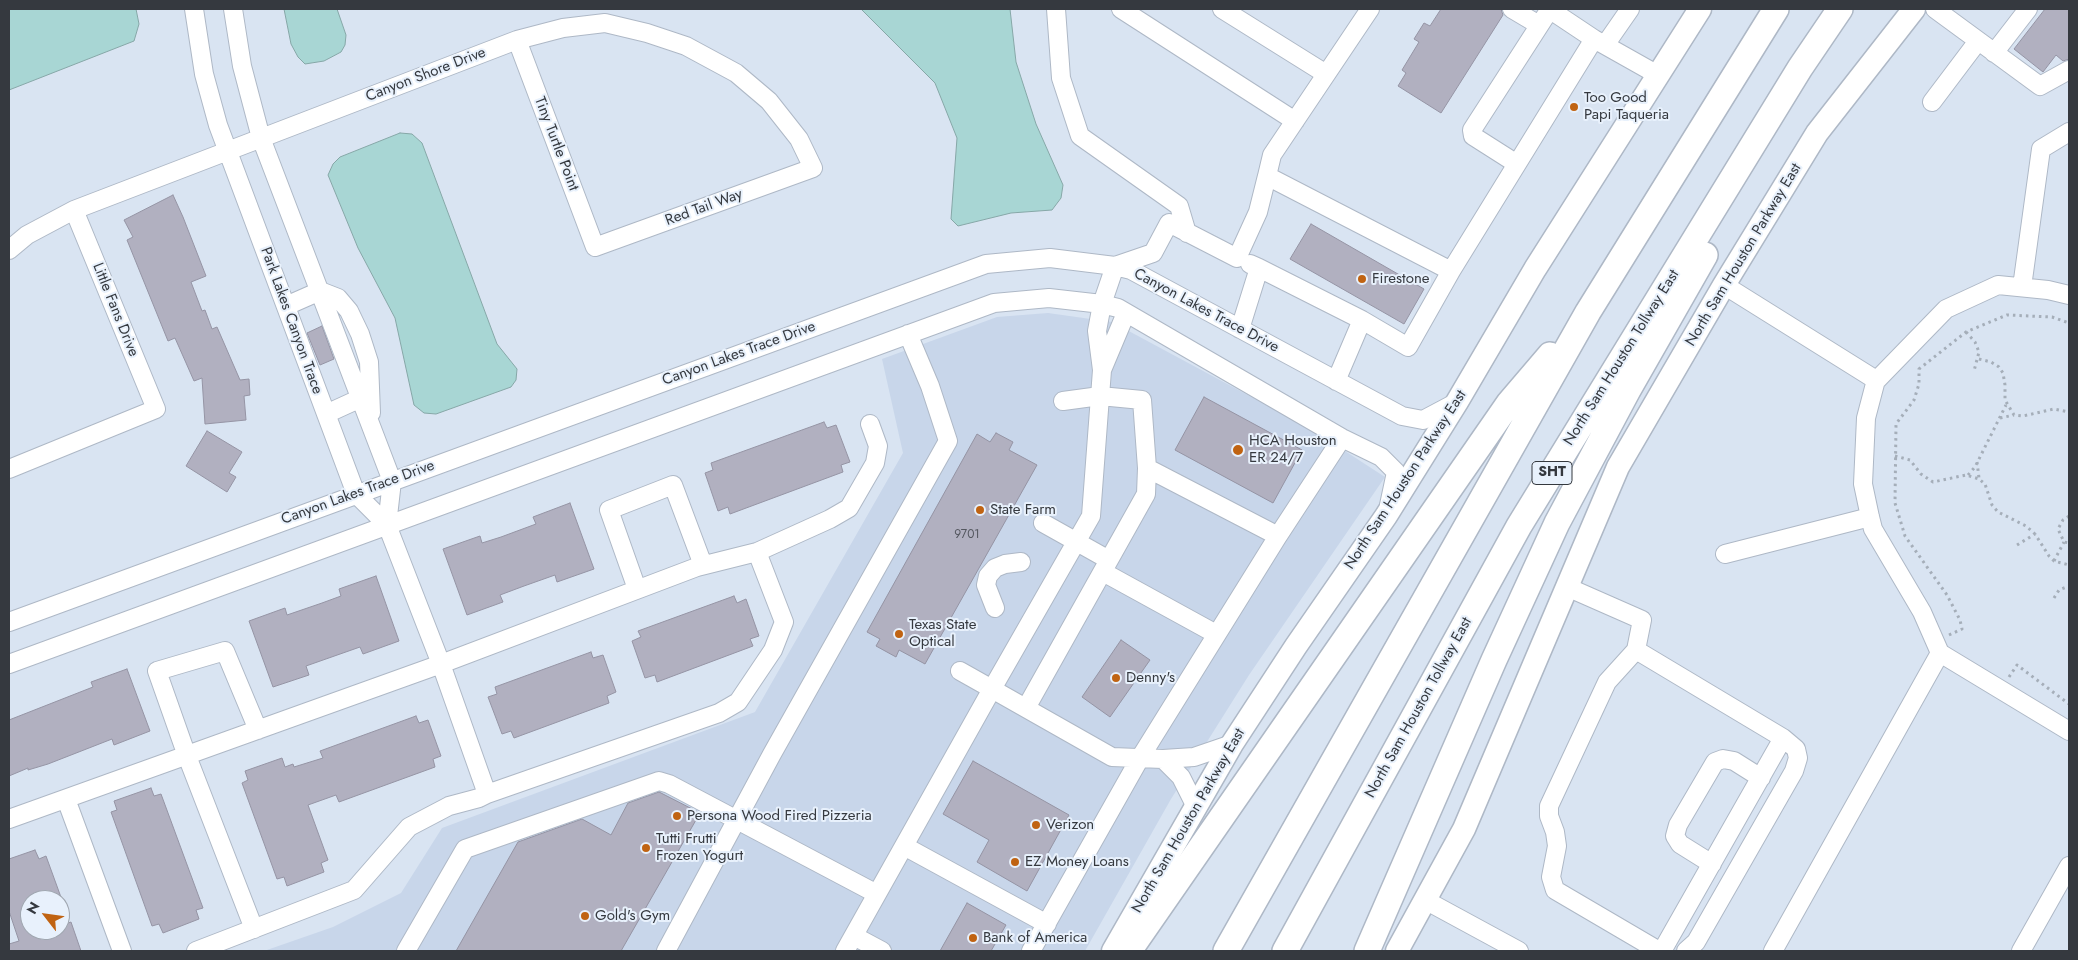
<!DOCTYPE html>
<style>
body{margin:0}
#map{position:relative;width:2078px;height:960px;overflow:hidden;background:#d9e4f2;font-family:Jost,sans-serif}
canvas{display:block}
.frame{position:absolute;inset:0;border:10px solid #35393f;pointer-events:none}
.north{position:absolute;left:20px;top:890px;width:50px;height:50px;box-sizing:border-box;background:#e8f1fc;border:1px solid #a0a7b0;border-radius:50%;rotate:300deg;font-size:14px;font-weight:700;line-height:20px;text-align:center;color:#35393f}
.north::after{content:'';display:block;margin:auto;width:18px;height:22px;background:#c06312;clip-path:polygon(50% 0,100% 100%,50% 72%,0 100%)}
</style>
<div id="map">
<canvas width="2078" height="960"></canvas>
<div class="frame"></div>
<div class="north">N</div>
</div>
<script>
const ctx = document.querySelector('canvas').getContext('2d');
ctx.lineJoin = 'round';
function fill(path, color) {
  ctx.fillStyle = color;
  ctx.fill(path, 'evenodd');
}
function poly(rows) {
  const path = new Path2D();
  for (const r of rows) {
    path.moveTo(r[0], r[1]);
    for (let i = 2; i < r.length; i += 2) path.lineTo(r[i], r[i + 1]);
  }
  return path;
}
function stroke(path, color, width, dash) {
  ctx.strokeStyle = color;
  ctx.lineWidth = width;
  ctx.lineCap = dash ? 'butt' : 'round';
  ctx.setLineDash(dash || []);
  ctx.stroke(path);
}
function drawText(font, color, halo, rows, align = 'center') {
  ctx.font = font + ' Jost,sans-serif';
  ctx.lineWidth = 4;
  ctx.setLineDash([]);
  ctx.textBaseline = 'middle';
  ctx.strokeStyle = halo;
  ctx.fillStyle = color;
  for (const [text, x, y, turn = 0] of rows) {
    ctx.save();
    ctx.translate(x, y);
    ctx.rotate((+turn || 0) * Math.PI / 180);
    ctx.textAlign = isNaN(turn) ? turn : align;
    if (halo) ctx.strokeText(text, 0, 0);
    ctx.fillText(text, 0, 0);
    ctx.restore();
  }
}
fill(poly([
 [1048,313,1112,322,1311,429,1385,477,1249,675,1171,799,1085,951,264,951,333,927,401,893,442,828,755,712,903,453,882,359,997,317]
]), '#c8d6ea');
const water = poly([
 [9,9,136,9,139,24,134,41,9,90,9,9],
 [284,9,337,9,346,35,345,45,341,52,324,61,305,64,298,57,291,44,284,9],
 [861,9,1010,9,1016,62,1036,124,1063,185,1061,198,1052,210,1011,213,958,226,951,219,957,138,935,83,861,9],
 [400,133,412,134,422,143,497,344,517,369,516,380,511,387,436,414,424,413,414,405,395,318,358,248,328,175,333,164,340,157,400,133]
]);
fill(water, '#a8d6d4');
stroke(water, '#86a7a7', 1);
const building = poly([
 [1441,9,1501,9,1503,15,1441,113,1398,86,1406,73,1402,70,1419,42,1414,39,1424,23,1430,26,1441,9],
 [2045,9,2069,9,2069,59,2063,61,2056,55,2043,72,2014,49,2045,9],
 [173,195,183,217,206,276,191,282,202,311,205,310,212,329,217,327,240,380,249,379,250,395,244,396,246,420,205,424,202,378,194,381,175,338,168,341,127,240,133,237,124,220,173,195],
 [1311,224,1424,289,1404,324,1290,259,1311,224],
 [322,326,334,359,320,365,307,333,322,326],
 [1204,397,1302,450,1273,503,1175,450,1204,397],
 [824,422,827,428,836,425,850,462,841,465,843,472,730,514,728,507,718,511,705,473,713,470,711,463,824,422],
 [207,431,242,452,229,473,236,477,227,492,186,466,207,431],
 [996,433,1013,442,1009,450,1037,465,925,664,899,650,896,657,876,646,880,639,867,632,977,434,990,442,996,433],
 [570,503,594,569,557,582,555,575,524,586,500,595,503,602,467,615,443,549,480,536,482,543,501,537,536,524,533,517,570,503],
 [376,576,399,641,363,654,360,647,306,666,309,675,273,687,249,621,285,608,287,615,322,603,341,596,339,589,376,576],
 [734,596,737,603,746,599,759,636,750,639,753,646,657,682,655,675,645,678,632,641,641,637,638,631,734,596],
 [1121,640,1150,660,1110,717,1082,697,1121,640],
 [591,652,593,658,603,655,616,692,607,696,609,703,514,738,511,731,502,734,488,697,497,694,495,687,591,652],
 [127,669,150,731,114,745,112,739,48,764,28,770,28,768,9,776,9,720,93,687,91,682,127,669],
 [416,716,419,723,428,720,441,756,433,759,435,767,339,802,336,795,308,805,328,860,321,863,324,872,287,886,284,877,277,879,242,783,248,780,245,771,282,758,285,767,293,764,294,767,323,758,320,751,416,716],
 [973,761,1069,815,1027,891,977,862,989,840,943,814,973,761],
 [151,788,154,796,161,794,203,908,196,910,199,919,163,933,159,924,152,926,111,812,117,810,114,801,151,788],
 [659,792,700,813,621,951,456,951,518,842,582,819,611,835,628,803,659,792],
 [35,850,39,859,46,856,62,900,30,900,30,930,60,930,60,926,71,922,81,951,9,951,9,944,19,941,9,911,9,859,35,850],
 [967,903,1006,925,991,951,940,951,967,903]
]);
fill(building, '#b1b0c0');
stroke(building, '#9594a4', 1);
const minor = poly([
 [194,9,204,74,218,125,356,494,387,525,441,664,487,794],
 [233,9,242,66,261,138,392,481,387,525],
 [1056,9,1061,78,1080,136,1179,206,1187,233],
 [1121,9,1295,121],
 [1222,9,1326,74],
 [1370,9,1272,155,1267,176,1451,271,1594,39,1658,75],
 [1512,9,1539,25],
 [1549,9,1594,39],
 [1935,9,2040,86,2069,70],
 [1605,45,1630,9],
 [1994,53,2028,9],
 [1932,102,1978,41],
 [1517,164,1473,136,1472,130,1550,9],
 [9,250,27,235,74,210,517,40,563,28,605,23,647,33,686,46,736,73,769,101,799,139,813,168,595,247,517,40],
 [1259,268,1362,320,1336,381],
 [1724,285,1876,380,1866,418,1863,484,1870,517,1873,529,1922,612,1940,653,2069,731],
 [2022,287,2041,149,2069,132],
 [320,291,338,298,349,311,360,334,369,362,371,413],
 [286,306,320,291],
 [1362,320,1408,347,1451,271],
 [1240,329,1259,268,1250,264],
 [1102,370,1126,313],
 [1876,381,1946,309,1998,285,2048,290,2069,295],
 [1063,401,1100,396,1142,400,1147,468,1278,536,1342,438],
 [326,414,361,398],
 [9,469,156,409,74,210],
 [1043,523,1109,560],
 [1725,554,1870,517],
 [1103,572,1216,634],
 [1567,587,1642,620,1636,650,1783,738,1662,951],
 [637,589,609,510,673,485,703,565],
 [995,608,986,585,988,576,995,568,1005,564,1021,562],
 [9,622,986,264,1050,258,1115,266,1131,270,1402,416,1423,420,1457,402],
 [1636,650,1607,682,1549,806,1549,816,1555,832,1557,846,1551,877,1555,890,1659,951],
 [9,664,994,303,1049,298,1102,304,1118,308,1342,438,1381,457,1396,472,1389,505],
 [1026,708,1146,494,1147,468],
 [1163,759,1112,757,992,689,1091,516,1102,370,1097,331,1102,304,1115,266,1153,253,1169,223,1237,258,1258,212,1267,176],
 [66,799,122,951],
 [1196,807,1181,777,1163,759,1194,757,1232,744],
 [9,819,441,664,697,567,757,552,830,519,849,508,875,463,878,446,870,424],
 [904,846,1047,924],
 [1712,864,1680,844,1675,836,1678,825,1715,762,1723,759,1734,761,1761,778],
 [1425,900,1519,951],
 [254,929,187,756,157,671,225,651,258,730],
 [854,936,882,951],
 [196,951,354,890,409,827,449,806,479,798,487,794,719,713,738,702,773,650,784,622,757,552],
 [406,951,465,849,659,781,669,784,877,894],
 [666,951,772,754,948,441,930,386,908,334],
 [845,951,992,689,960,671],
 [1031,951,1140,758,1278,536],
 [1686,951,1696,942,1794,771,1798,758,1796,749,1783,738],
 [1773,951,1940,653],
 [2021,951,2069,866]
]);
const major = poly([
 [1113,951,1232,744,1296,646,1386,516,1457,402,1535,269,1700,9],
 [1397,951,1464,829,1618,467,1724,285,1817,133,1914,9]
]);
const highway = poly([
 [1129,951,1509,403,1550,355],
 [1226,951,1588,312,1776,9],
 [1285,951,1519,526,1800,68,1840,9],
 [1367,951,1494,660,1557,523,1628,390,1705,255]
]);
stroke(minor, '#aeb8c6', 20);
stroke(major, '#aeb8c6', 25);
stroke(highway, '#aeb8c6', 28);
stroke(poly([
 [1966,332,1975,342,1979,352,1974,371],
 [1979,359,1991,362,1999,367,2003,373,2005,385,2005,400,2014,415,2023,416,2054,409,2069,412],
 [2000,418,2014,415],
 [1895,456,1910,460,1921,474,1933,482,1966,475,1979,479,1985,484,1992,505,1998,512,2026,526,2035,534],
 [1977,462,1979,478],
 [1968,475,1975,467,2006,405],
 [2069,516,2063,520,2058,529,2064,542,2069,543],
 [2017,545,2035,534,2049,556,2054,561,2069,565],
 [2054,561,2064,542],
 [2054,598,2059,590,2069,586],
 [1949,635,1962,629,1960,620,1947,595,1905,536,1895,503,1896,424,1914,400,1919,384,1919,369,1966,332,2007,315,2052,317,2069,323],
 [2009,677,2017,665,2069,704]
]), '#a5aeb9', 3, [2.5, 4]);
stroke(minor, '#fff', 18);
stroke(major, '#fff', 22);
stroke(highway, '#fff', 25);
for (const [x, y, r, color] of [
 [1574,107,5,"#c06312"],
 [1362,279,5,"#c06312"],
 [1238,450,6,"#c06312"],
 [980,510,5,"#c06312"],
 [899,634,5,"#c06312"],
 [1116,678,5,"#c06312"],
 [677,816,5,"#c06312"],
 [1036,825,5,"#c06312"],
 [646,848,5,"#c06312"],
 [1015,862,5,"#c06312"],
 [585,916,5,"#c06312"],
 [973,938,5,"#c06312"]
]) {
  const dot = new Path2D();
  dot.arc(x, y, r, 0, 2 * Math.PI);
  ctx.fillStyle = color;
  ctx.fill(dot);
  stroke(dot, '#e8f1fc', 2);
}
drawText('12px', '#54575f', null, [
 ["9701",967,535]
]);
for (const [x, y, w] of [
 [1552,473,40]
]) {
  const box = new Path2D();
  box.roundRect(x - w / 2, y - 11.5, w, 23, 4);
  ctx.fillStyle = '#e8f1fc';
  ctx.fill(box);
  stroke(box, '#35393f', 1);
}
drawText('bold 14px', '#35393f', null, [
 ["SHT",1552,473]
]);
drawText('15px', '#35393f', '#e8f1fc', [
 ["Canyon Shore Drive",426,75,-21],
 ["Tiny Turtle Point",556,144,69],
 ["Red Tail Way",704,208,-20],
 ["North Sam Houston Parkway East",1744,255,-59],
 ["Little Fans Drive",115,310,68],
 ["Canyon Lakes Trace Drive",1206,311,28],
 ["Park Lakes Canyon Trace",291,321,70],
 ["Canyon Lakes Trace Drive",739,354,-20],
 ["North Sam Houston Tollway East",1622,358,-58],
 ["North Sam Houston Parkway East",1406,480,-57],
 ["Canyon Lakes Trace Drive",358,493,-20],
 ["North Sam Houston Tollway East",1419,708,-61],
 ["North Sam Houston Parkway East",1189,821,-60]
]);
drawText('15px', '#35393f', '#e8f1fc', [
 ["Too Good",1584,98],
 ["Papi Taqueria",1584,115],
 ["Firestone",1372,279],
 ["HCA Houston",1249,441],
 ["ER 24/7",1249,458],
 ["State Farm",990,510],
 ["Texas State",909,625],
 ["Optical",909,642],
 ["Denny's",1126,678],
 ["Persona Wood Fired Pizzeria",687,816],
 ["Verizon",1046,825],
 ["Tutti Frutti",656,839],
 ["Frozen Yogurt",656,856],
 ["EZ Money Loans",1025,862],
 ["Gold's Gym",595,916],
 ["Bank of America",983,938]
], 'left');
</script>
